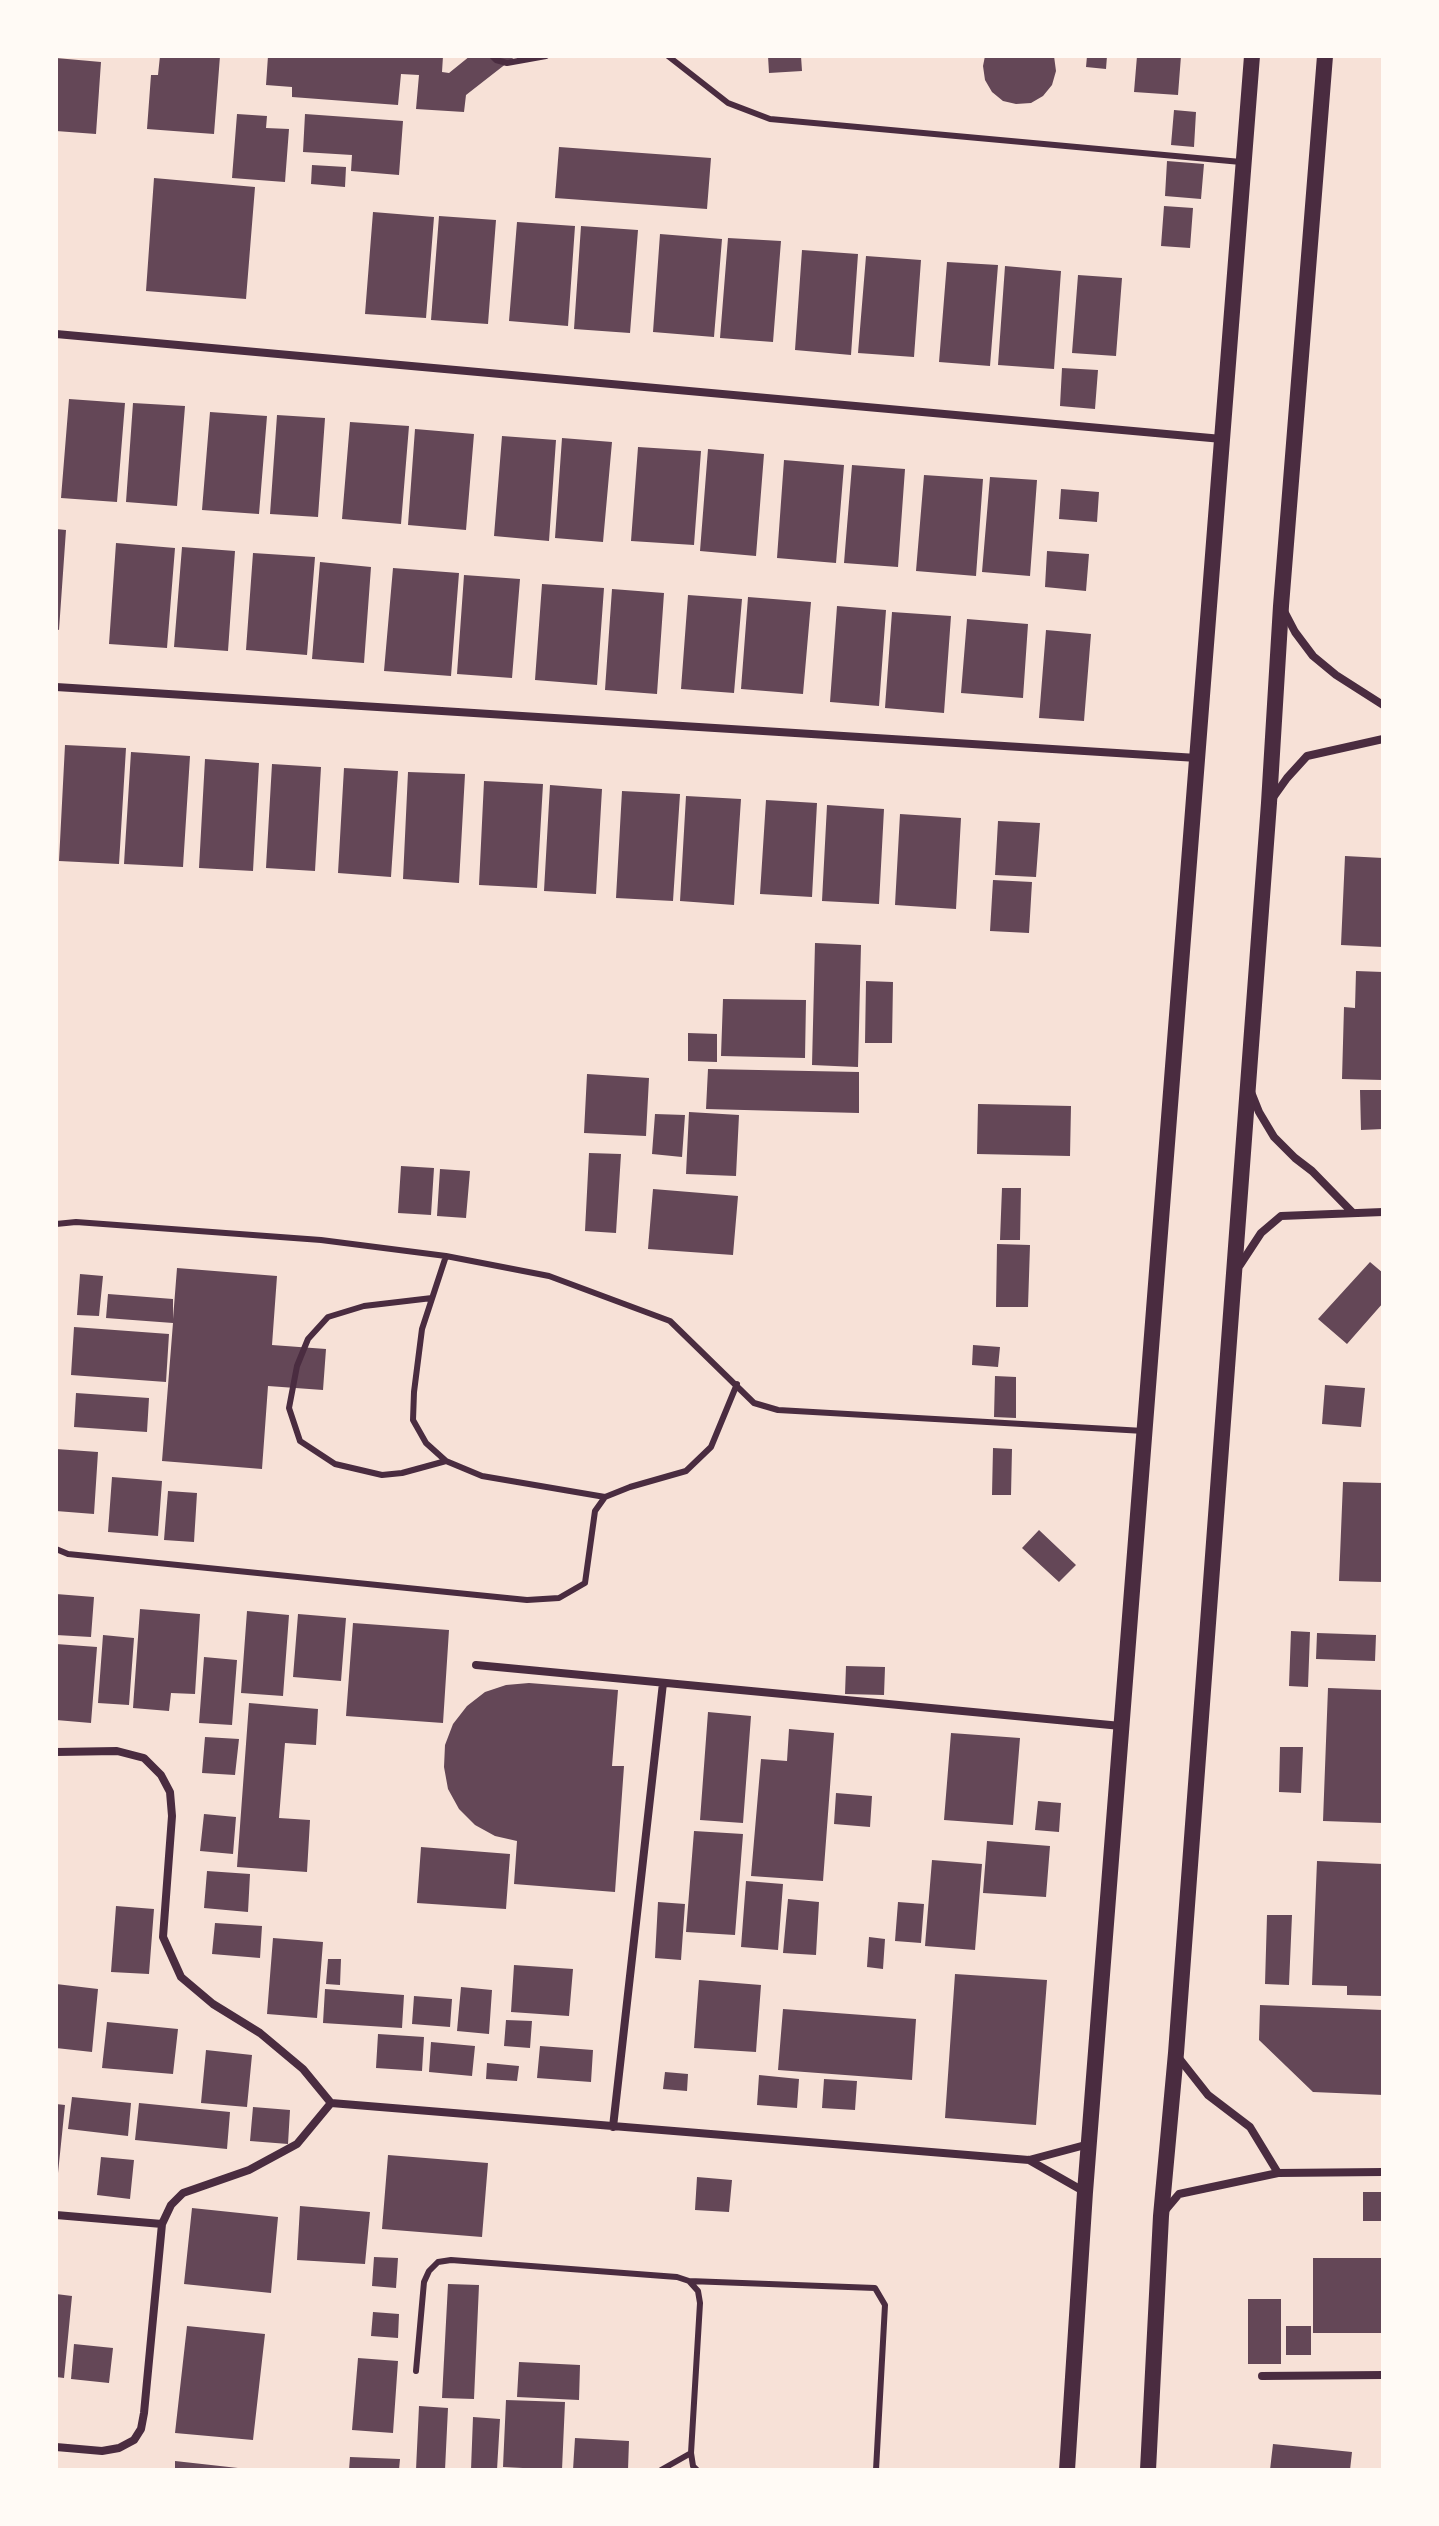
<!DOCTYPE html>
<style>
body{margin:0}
#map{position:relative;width:1439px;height:2526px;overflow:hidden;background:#f7e1d7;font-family:"Fira Sans",sans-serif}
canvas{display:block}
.frame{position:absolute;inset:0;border:58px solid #fffaf5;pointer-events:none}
</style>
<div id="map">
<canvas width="1439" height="2526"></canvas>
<div class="frame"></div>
</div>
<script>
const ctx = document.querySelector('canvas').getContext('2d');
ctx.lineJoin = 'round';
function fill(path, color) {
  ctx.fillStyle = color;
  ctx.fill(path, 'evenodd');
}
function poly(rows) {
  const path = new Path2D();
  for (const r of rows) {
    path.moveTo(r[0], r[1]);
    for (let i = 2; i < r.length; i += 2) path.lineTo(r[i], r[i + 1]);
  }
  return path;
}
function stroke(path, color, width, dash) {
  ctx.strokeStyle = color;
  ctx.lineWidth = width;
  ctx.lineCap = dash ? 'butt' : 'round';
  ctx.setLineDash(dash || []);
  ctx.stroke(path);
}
fill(poly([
 [160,56,220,56,214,134,147,129,151,75,158,75],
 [268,56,443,56,442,72,449,73,470,56,516,56,466,95,464,112,416,109,419,75,401,74,398,105,292,97,292,87,266,85],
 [768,56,801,56,802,71,769,73],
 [985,56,1054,56,1056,71,1052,85,1043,96,1031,103,1016,104,1003,101,992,92,985,80,983,66],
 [1087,56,1107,56,1106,69,1086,67],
 [1137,56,1181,56,1178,95,1134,92],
 [56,58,101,62,96,134,56,131],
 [1174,110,1196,112,1194,147,1171,145],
 [237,114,267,116,266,128,289,129,285,182,232,178],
 [305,114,403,121,399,175,351,171,352,155,303,152],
 [559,147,711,158,707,209,555,198],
 [1167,161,1204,164,1201,199,1165,196],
 [312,165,346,167,345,187,311,184],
 [154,178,255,187,246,299,146,291],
 [1164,206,1193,208,1190,248,1161,246],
 [373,212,434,217,426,318,365,314],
 [439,216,496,220,488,324,431,320],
 [517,222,575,226,568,326,509,321],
 [581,226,638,230,630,333,574,329],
 [660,234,722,239,714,337,653,332],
 [728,238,781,241,773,342,720,338],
 [802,250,858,254,851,355,795,350],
 [866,256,921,260,914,357,858,353],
 [947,262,998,265,990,366,939,362],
 [1005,266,1061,271,1054,369,998,365],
 [1078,275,1122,278,1116,356,1072,353],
 [1062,368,1098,370,1095,409,1060,406],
 [69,399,125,403,117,502,61,498],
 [133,403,185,406,177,506,126,502],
 [210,412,267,416,259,514,202,510],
 [277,415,325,418,318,517,270,514],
 [350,422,409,426,401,524,342,519],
 [415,429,474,434,466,530,408,525],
 [502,436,556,440,549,541,494,536],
 [562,438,612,442,603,542,555,538],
 [638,447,701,451,694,545,631,541],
 [708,449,764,454,756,556,700,551],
 [784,460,844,465,836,563,777,558],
 [852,465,905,469,898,567,844,563],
 [924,475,983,479,976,576,916,571],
 [990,477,1037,480,1030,576,982,572],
 [1061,489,1099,492,1097,522,1059,519],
 [56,529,66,530,59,630,56,629],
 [116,543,175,548,167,648,109,644],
 [182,547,235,551,228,651,174,647],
 [1047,551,1089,554,1086,591,1045,587],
 [253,553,315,557,307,655,246,650],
 [320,562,371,567,364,663,312,659],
 [393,568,459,573,451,676,384,671],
 [464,575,520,579,512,678,457,674],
 [542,584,604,588,597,685,535,680],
 [612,589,664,593,657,694,605,690],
 [688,595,742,599,734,693,681,689],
 [748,597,811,602,803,694,741,689],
 [837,606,886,610,879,706,830,702],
 [892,612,951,616,944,713,885,708],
 [967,619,1028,624,1023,698,961,693],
 [1046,630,1091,634,1084,721,1039,718],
 [65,745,126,748,119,864,59,861],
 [131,752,190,756,183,867,124,864],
 [205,759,259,763,253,871,199,868],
 [272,764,321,767,315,871,266,868],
 [344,768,398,771,391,877,338,873],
 [408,772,465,774,459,883,403,879],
 [484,781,543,784,537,888,479,885],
 [550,785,602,789,596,894,544,891],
 [622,791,680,794,673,901,616,898],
 [686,796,741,799,734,905,680,901],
 [766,800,817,803,812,897,760,894],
 [827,805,884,809,879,904,822,901],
 [900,814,961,818,956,909,895,905],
 [998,821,1040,823,1036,877,995,875],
 [1345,856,1383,858,1383,947,1341,945],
 [993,880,1032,882,1029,933,990,931],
 [815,943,861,945,858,1067,812,1065],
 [1356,971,1383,972,1383,1080,1342,1079,1344,1007,1355,1008],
 [866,981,893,982,892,1043,865,1043],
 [723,999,806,1000,805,1058,721,1056],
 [688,1033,717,1034,717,1062,688,1061],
 [708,1069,859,1072,859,1113,706,1109],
 [587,1074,649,1078,646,1136,584,1133],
 [1360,1090,1383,1090,1383,1129,1361,1130],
 [978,1104,1071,1106,1070,1156,977,1154],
 [689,1112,739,1115,736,1176,686,1174],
 [655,1114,685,1115,682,1157,652,1154],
 [589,1153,621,1154,616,1233,585,1231],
 [401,1166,434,1168,431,1215,398,1213],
 [440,1169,470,1171,466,1218,437,1216],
 [1002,1188,1021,1188,1020,1240,1000,1240],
 [653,1189,738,1196,733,1255,648,1249],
 [997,1244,1030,1245,1028,1307,996,1307],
 [1370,1262,1383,1273,1383,1303,1347,1344,1318,1319],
 [177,1268,277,1276,272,1345,326,1349,323,1390,268,1386,262,1469,162,1461,173,1323,106,1318,108,1294,173,1299,173,1319],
 [80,1274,103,1276,99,1316,77,1315],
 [74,1327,169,1334,166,1382,71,1375],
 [973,1345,1000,1347,998,1367,972,1365],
 [995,1376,1016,1377,1016,1418,994,1417],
 [1325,1385,1365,1388,1361,1427,1322,1424],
 [76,1393,149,1398,147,1432,74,1427],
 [993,1448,1012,1449,1011,1495,992,1495],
 [56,1449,98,1452,94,1514,56,1511],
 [112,1477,162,1481,158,1536,108,1532],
 [1343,1482,1383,1483,1383,1582,1339,1581],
 [168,1491,197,1493,194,1542,164,1540],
 [1039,1530,1076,1565,1059,1582,1022,1548],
 [56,1594,94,1597,91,1637,56,1635],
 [140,1609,200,1614,195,1694,171,1693,169,1711,133,1708],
 [247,1611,289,1615,283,1696,241,1693],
 [298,1614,346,1618,341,1681,293,1677],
 [353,1623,449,1630,443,1723,346,1716],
 [1291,1631,1310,1632,1308,1687,1289,1686],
 [1317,1633,1376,1635,1375,1661,1316,1659],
 [103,1635,134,1638,129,1705,98,1703],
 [56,1644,97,1647,91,1723,56,1720],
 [204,1657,237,1660,232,1725,199,1723],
 [846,1666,885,1667,884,1695,845,1694],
 [529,1683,618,1690,612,1766,624,1766,615,1892,514,1884,517,1841,495,1836,475,1825,459,1809,448,1789,444,1767,445,1745,453,1724,467,1706,485,1692,506,1685],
 [1328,1688,1383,1690,1383,1823,1323,1821],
 [249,1703,318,1709,316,1745,285,1743,279,1818,310,1820,307,1872,237,1867],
 [708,1712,751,1716,743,1823,700,1820],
 [789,1729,834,1733,823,1881,751,1876,761,1759,787,1761],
 [951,1733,1020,1738,1013,1825,944,1820],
 [205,1737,239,1739,235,1775,202,1773],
 [1280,1747,1303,1747,1301,1793,1279,1792],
 [836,1793,872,1796,870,1827,834,1824],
 [1038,1801,1061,1803,1059,1832,1035,1830],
 [204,1814,236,1817,233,1854,200,1851],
 [694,1831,743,1834,735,1935,686,1932],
 [987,1841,1050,1846,1046,1897,983,1893],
 [421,1847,510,1854,506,1909,417,1903],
 [932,1860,982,1864,975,1950,925,1946],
 [1317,1861,1383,1864,1383,1996,1347,1995,1347,1986,1312,1985],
 [207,1871,250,1874,248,1912,204,1908],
 [746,1881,783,1884,778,1950,741,1947],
 [788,1899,819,1902,816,1955,783,1953],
 [658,1902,685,1904,681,1960,655,1958],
 [898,1902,924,1904,921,1943,895,1941],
 [116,1906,154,1909,149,1974,111,1972],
 [1267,1915,1292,1915,1289,1985,1265,1984],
 [215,1923,262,1926,260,1958,212,1954],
 [869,1937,885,1939,883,1969,867,1967],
 [273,1938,323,1942,317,2018,267,2014],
 [328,1959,341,1959,340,1985,326,1984],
 [514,1965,573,1969,569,2016,511,2012],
 [955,1974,1047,1980,1036,2125,945,2118],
 [699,1980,761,1985,756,2052,694,2048],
 [56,1984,98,1989,92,2052,56,2048],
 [461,1987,492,1990,489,2034,457,2031],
 [325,1989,404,1995,402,2028,323,2023],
 [414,1996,452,1999,450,2027,412,2024],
 [1260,2005,1383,2010,1383,2095,1313,2092,1259,2040],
 [783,2009,916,2019,912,2080,778,2070],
 [506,2020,532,2021,530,2048,504,2046],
 [107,2022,178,2029,173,2074,102,2068],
 [378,2034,424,2037,422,2071,376,2068],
 [431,2042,475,2046,472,2076,429,2072],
 [540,2046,593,2050,591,2082,537,2078],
 [206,2050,252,2055,247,2107,201,2103],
 [487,2063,519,2066,517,2081,486,2079],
 [665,2072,688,2074,687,2091,663,2089],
 [759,2075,799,2079,797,2108,757,2105],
 [824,2079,857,2081,855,2110,822,2108],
 [72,2097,131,2103,128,2136,68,2129],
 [139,2103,230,2112,227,2149,135,2140],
 [56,2104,65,2105,58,2173,56,2173],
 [253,2107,290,2110,288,2144,250,2141],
 [388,2155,488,2163,482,2237,382,2229],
 [101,2157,134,2160,130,2199,97,2195],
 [697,2177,732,2180,729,2212,695,2210],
 [1363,2192,1383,2192,1383,2221,1363,2221],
 [300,2206,370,2212,365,2264,297,2260],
 [192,2208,278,2217,271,2293,184,2284],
 [374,2257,398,2258,396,2288,372,2286],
 [1313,2258,1383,2258,1383,2333,1313,2333],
 [448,2284,479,2285,474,2399,442,2398],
 [56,2294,72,2296,64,2378,56,2377],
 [1248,2299,1281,2299,1281,2364,1248,2364],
 [373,2312,399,2314,398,2338,371,2336],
 [187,2326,265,2334,253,2440,175,2433],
 [1286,2326,1311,2326,1311,2355,1286,2355],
 [74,2344,113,2348,109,2383,71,2379],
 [358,2358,398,2361,393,2433,352,2430],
 [519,2362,580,2365,579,2400,517,2397],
 [506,2400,565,2402,562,2470,503,2467],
 [419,2406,448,2408,445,2470,416,2470],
 [473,2417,500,2419,497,2470,471,2470],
 [575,2438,629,2441,628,2470,573,2470],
 [1273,2444,1352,2452,1350,2470,1270,2470],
 [350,2457,400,2459,399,2470,349,2470],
 [175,2461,238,2468,238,2470,175,2470]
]), '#644757');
stroke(poly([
 [492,56,496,60,507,63,546,56],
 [668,56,728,103,770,119,1241,162],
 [56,1224,76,1222,321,1240,446,1256,549,1276,670,1321,754,1403,778,1410,1144,1431],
 [446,1256,422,1329,414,1392,413,1420,426,1443,446,1461,482,1476,605,1497],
 [432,1298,364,1306,328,1317,308,1339,297,1366,289,1408,300,1441,335,1464,382,1475,402,1473,446,1461],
 [56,1549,68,1554,527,1600,559,1598,585,1583,595,1511,605,1497,630,1487,686,1471,711,1447,737,1384],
 [689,2281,875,2288,885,2305,876,2470],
 [416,2371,424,2282,429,2271,438,2262,451,2260,677,2277,689,2281,698,2291,700,2303,691,2453,693,2466,697,2470],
 [661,2470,691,2453]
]), '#4a2c40', 6);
stroke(poly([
 [56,334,1222,439],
 [1284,611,1295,632,1313,656,1336,675,1383,705],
 [56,687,1197,758],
 [1272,799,1287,778,1307,756,1383,739],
 [1251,1092,1259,1112,1274,1137,1295,1158,1312,1171,1352,1212],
 [1240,1265,1261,1233,1281,1216,1383,1212],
 [476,1665,1121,1726],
 [56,1752,117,1751,144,1758,161,1775,170,1792,172,1816,163,1937,181,1977,213,2004,260,2033,303,2069,331,2103],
 [1178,2057,1208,2095,1250,2127,1278,2173],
 [613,2127,663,1683],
 [1029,2160,1085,2192],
 [1163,2213,1179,2194,1278,2173,1383,2172],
 [56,2215,162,2224],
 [1262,2376,1383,2375],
 [56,2447,102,2451,119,2448,134,2440,141,2429,144,2413,162,2224,171,2205,183,2193,249,2170,297,2144,331,2103,1029,2160,1089,2144]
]), '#4a2c40', 8);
stroke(poly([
 [1067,2470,1085,2192,1252,56],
 [1148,2470,1161,2216,1176,2053,1269,803,1281,606,1325,56]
]), '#4a2c40', 16);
</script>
